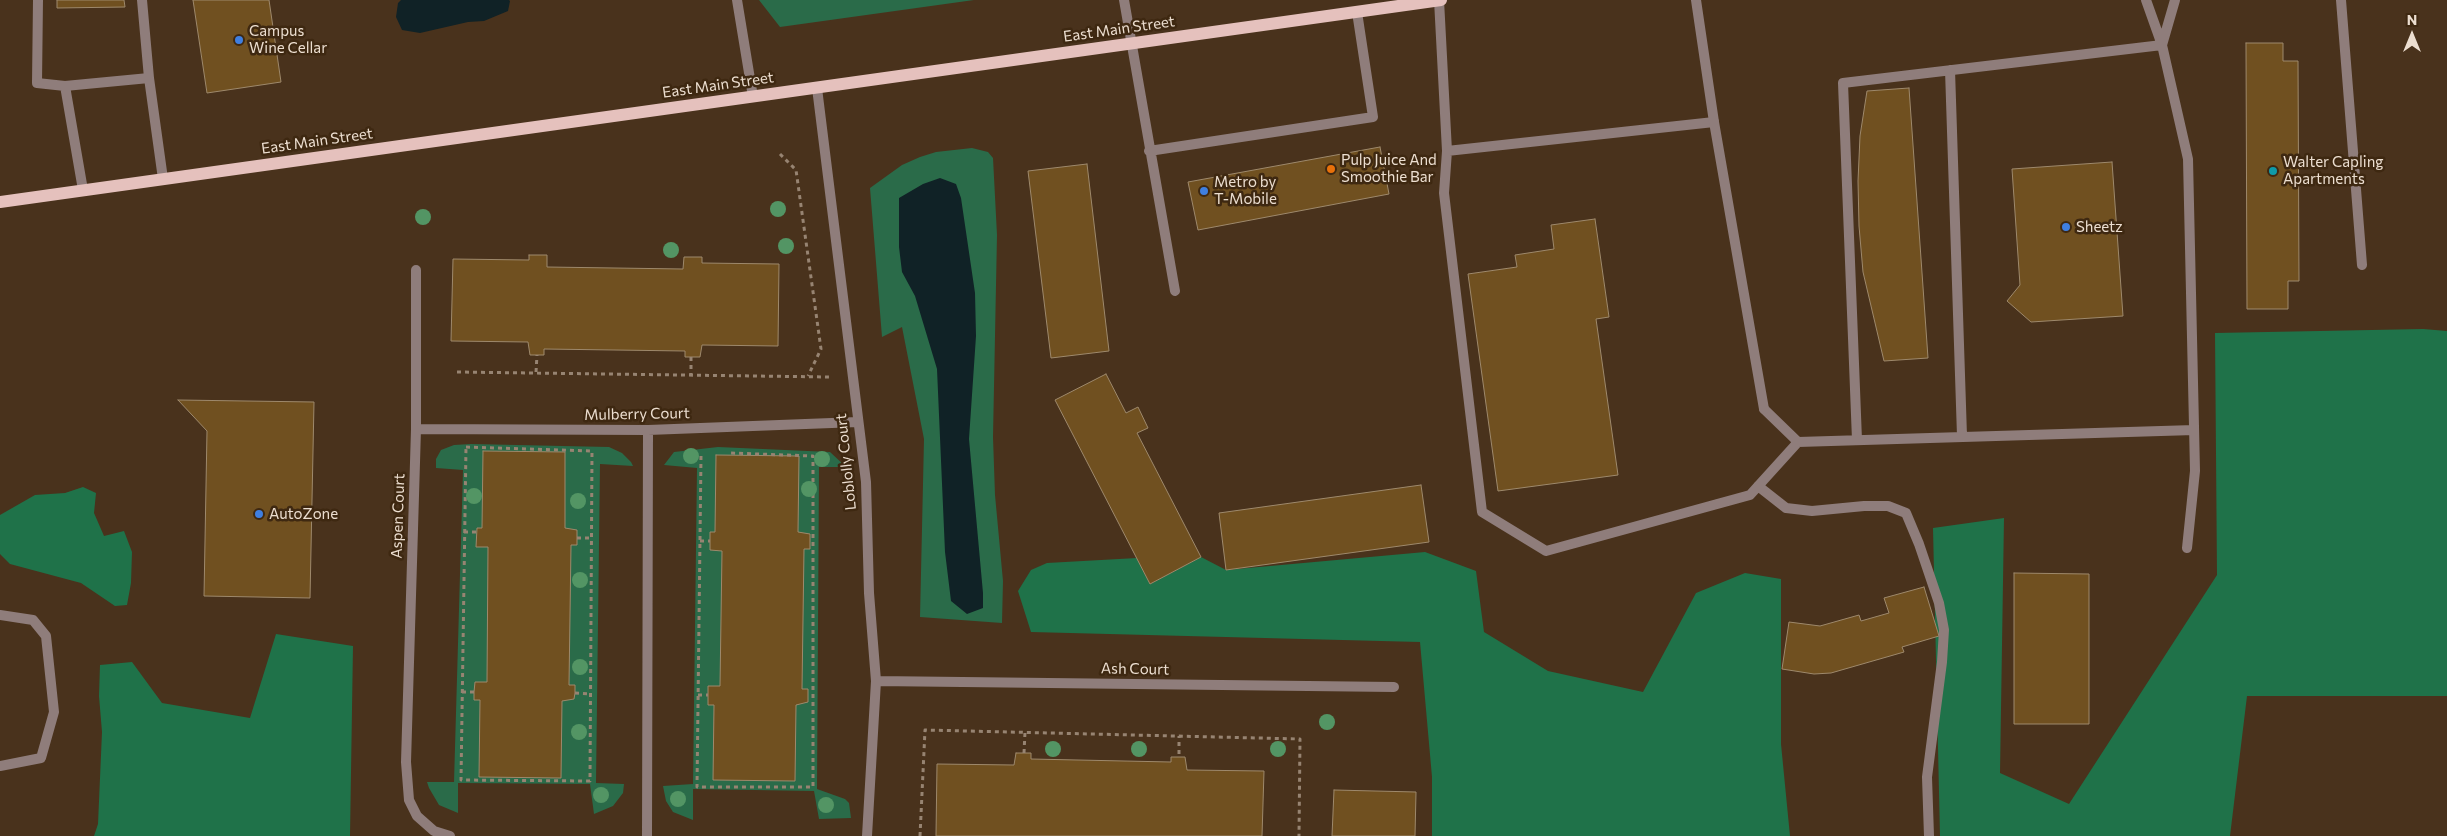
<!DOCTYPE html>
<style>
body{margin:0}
#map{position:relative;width:2447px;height:836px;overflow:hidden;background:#49321c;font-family:Commissioner,sans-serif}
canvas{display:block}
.north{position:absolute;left:2387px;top:10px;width:50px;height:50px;-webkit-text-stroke:4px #3e2811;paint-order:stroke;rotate:0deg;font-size:14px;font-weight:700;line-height:20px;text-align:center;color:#ecded0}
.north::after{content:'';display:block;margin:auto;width:18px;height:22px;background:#ecded0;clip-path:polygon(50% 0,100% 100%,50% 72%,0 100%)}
</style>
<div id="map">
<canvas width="2447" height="836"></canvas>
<div class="north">N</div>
</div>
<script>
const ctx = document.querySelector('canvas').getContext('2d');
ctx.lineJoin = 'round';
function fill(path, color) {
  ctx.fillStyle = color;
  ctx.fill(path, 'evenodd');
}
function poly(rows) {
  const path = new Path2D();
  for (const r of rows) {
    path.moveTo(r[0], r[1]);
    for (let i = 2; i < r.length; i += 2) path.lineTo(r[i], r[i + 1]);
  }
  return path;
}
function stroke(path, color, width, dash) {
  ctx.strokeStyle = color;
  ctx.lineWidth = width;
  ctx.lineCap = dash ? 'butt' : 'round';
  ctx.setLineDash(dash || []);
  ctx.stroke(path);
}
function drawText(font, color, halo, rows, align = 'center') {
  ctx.font = font + ' Commissioner,sans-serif';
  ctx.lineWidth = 5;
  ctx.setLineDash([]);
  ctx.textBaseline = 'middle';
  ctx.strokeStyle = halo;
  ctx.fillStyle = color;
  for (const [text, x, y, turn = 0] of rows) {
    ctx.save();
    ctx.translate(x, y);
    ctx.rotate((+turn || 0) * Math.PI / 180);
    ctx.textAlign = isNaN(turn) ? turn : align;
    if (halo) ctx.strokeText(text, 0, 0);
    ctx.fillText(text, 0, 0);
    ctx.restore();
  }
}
fill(poly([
 [759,0,974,0,780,27],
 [972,148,988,152,993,158,997,235,993,437,995,495,1003,581,1002,623,920,617,924,439,902,327,882,337,870,188,902,165,920,157,936,152],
 [471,444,609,447,622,453,631,462,633,466,600,464,596,783,624,784,623,793,613,806,594,814,590,784,458,783,458,813,439,805,429,788,427,782,454,782,463,470,436,468,436,459,441,450,454,445],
 [718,447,830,452,844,465,844,467,819,467,817,789,845,799,849,803,851,818,819,819,814,791,693,789,693,820,673,812,666,801,663,786,693,784,697,468,664,465,674,452]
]), '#2a6b49');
fill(poly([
 [2423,329,2447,331,2447,696,2247,696,2230,836,1940,836,1933,528,2004,518,2000,773,2069,804,2217,575,2215,333],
 [83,487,96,493,94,513,104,536,124,531,132,552,131,583,127,605,115,606,81,583,10,564,0,554,0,515,35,495,65,493],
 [1425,552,1476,571,1484,632,1548,671,1643,692,1696,593,1745,573,1781,579,1781,744,1790,836,1432,836,1432,777,1420,642,1031,632,1018,591,1031,570,1047,563,1137,558,1150,584,1201,557,1226,570],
 [276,634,353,646,350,836,94,836,98,824,102,732,99,696,100,665,132,662,162,703,250,718]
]), '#1f7249');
fill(poly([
 [401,0,509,0,510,1,508,11,484,21,468,22,420,33,402,30,396,17,398,3],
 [940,178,956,184,961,198,975,293,976,336,969,439,983,593,983,608,967,614,951,601,945,552,937,369,915,296,902,272,899,247,899,198,923,184]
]), '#102226');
const building = poly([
 [57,0,124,0,125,7,57,8,57,0],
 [193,0,269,0,281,82,207,93,193,0],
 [2246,43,2283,43,2283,61,2298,61,2299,281,2288,281,2288,309,2247,309,2246,43],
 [1909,88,1928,358,1884,361,1863,272,1859,226,1858,181,1860,136,1867,91,1909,88],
 [1380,147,1389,194,1198,230,1188,182,1380,147],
 [2112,162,2123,316,2031,322,2007,301,2020,285,2012,169,2112,162],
 [1087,164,1109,351,1051,358,1028,171,1087,164],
 [1595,219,1609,317,1596,319,1618,475,1498,491,1468,274,1517,267,1515,255,1554,249,1551,225,1595,219],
 [529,255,547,255,547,267,683,269,684,257,702,257,702,263,779,264,778,346,702,345,700,357,685,357,685,351,544,349,544,355,530,355,528,342,451,341,453,259,529,260,529,255],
 [1106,374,1126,413,1138,407,1148,428,1137,433,1201,557,1150,584,1055,400,1106,374],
 [178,400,314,402,310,598,204,596,207,431,178,400],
 [483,451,565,452,565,528,577,530,577,545,571,545,569,685,575,685,575,693,574,699,562,701,561,778,479,777,480,700,474,700,474,692,475,682,487,682,488,547,476,547,477,528,482,528,483,451],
 [716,455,799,456,798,532,810,534,810,549,804,549,802,689,808,689,808,702,796,705,795,781,713,780,714,705,708,705,708,686,720,686,722,551,710,550,710,532,715,532,716,455],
 [1421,485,1429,542,1226,570,1219,513,1421,485],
 [2014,573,2089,574,2089,724,2014,724,2014,573],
 [1924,587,1939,636,1902,647,1904,652,1831,673,1814,674,1782,669,1789,622,1820,626,1859,615,1861,621,1889,613,1884,598,1924,587],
 [1016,753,1031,753,1031,759,1171,762,1171,757,1185,757,1187,770,1264,771,1262,836,936,836,937,764,1014,765,1016,753],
 [1334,790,1416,792,1415,836,1332,836,1334,790]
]);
fill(building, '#705020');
stroke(building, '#9e896c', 1);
stroke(poly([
 [780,154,796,170,821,349,808,376],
 [691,357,691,374],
 [457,372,829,377],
 [536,372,537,355],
 [466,447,592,451,590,781,461,780,466,447],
 [701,456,697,787,813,787,813,456,730,453],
 [464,532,477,532],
 [577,538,591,538],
 [700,541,710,541],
 [462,692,474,692],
 [575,693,590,694],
 [698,695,708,695],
 [1024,753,1025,732],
 [1179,754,1179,736],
 [920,836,925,730,1300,739,1299,836]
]), '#978472', 3, [4, 4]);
stroke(poly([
 [38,0,37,83,65,86,83,190],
 [737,0,753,97],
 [1124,0,1175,291],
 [1439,0,1447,151,1714,122],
 [2146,0,2162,45,2175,0],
 [2341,0,2362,265],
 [1950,70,1962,436],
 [149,78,163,179],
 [65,86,149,78,142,0],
 [817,88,866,482,869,593,876,681,867,836],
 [1149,151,1373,117,1357,12],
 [1447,151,1444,193,1482,512,1546,551,1750,495,1798,442],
 [416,270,416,429,406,762,409,800,417,816,434,831,450,836],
 [1764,409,1798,442,2194,430],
 [416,429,648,430,858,422],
 [1857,440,1843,83,2162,45,2188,159,2195,471,2187,548],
 [1758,486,1786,508,1812,511,1864,506,1888,506,1906,513,1919,544,1939,603,1944,630,1942,662,1927,777,1929,836],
 [0,615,33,620,46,636,54,712,41,758,0,766],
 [876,681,1394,687],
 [647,836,648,430]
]), '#8f7d7b', 10);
stroke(poly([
 [1696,0,1714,122,1764,409]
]), '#8f7d7b', 10);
stroke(poly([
 [0,202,1441,0]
]), '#e5c1bd', 12);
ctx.fillStyle = '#539564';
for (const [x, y] of [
 [778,209],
 [423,217],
 [786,246],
 [671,250],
 [691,456],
 [822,459],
 [809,489],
 [474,496],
 [578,501],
 [580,580],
 [580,667],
 [1327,722],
 [579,732],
 [1053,749],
 [1139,749],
 [1278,749],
 [601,795],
 [678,799],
 [826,805]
]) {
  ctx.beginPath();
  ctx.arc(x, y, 8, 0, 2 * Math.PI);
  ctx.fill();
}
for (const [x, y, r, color] of [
 [239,40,5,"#3f7fe0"],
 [1331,169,5,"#e8710a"],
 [2273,171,5,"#0f9aa8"],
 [1204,191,5,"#3f7fe0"],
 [2066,227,5,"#3f7fe0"],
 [259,514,5,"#3f7fe0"]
]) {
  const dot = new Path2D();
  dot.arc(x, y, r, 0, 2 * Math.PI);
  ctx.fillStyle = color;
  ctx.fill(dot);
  stroke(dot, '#3e2811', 2);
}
drawText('15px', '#ecded0', '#3e2811', [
 ["East Main Street",1119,29,-8],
 ["East Main Street",718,85,-8],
 ["East Main Street",317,141,-8],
 ["Mulberry Court",637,414,-1],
 ["Loblolly Court",846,462,-96],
 ["Aspen Court",398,516,-88],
 ["Ash Court",1135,669,1]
]);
drawText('15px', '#ecded0', '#3e2811', [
 ["Campus",249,31],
 ["Wine Cellar",249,48],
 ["Pulp Juice And",1341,160],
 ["Smoothie Bar",1341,177],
 ["Walter Capling",2283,162],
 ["Apartments",2283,179],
 ["Metro by",1214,182],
 ["T-Mobile",1214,199],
 ["Sheetz",2076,227],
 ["AutoZone",269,514]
], 'left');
</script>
